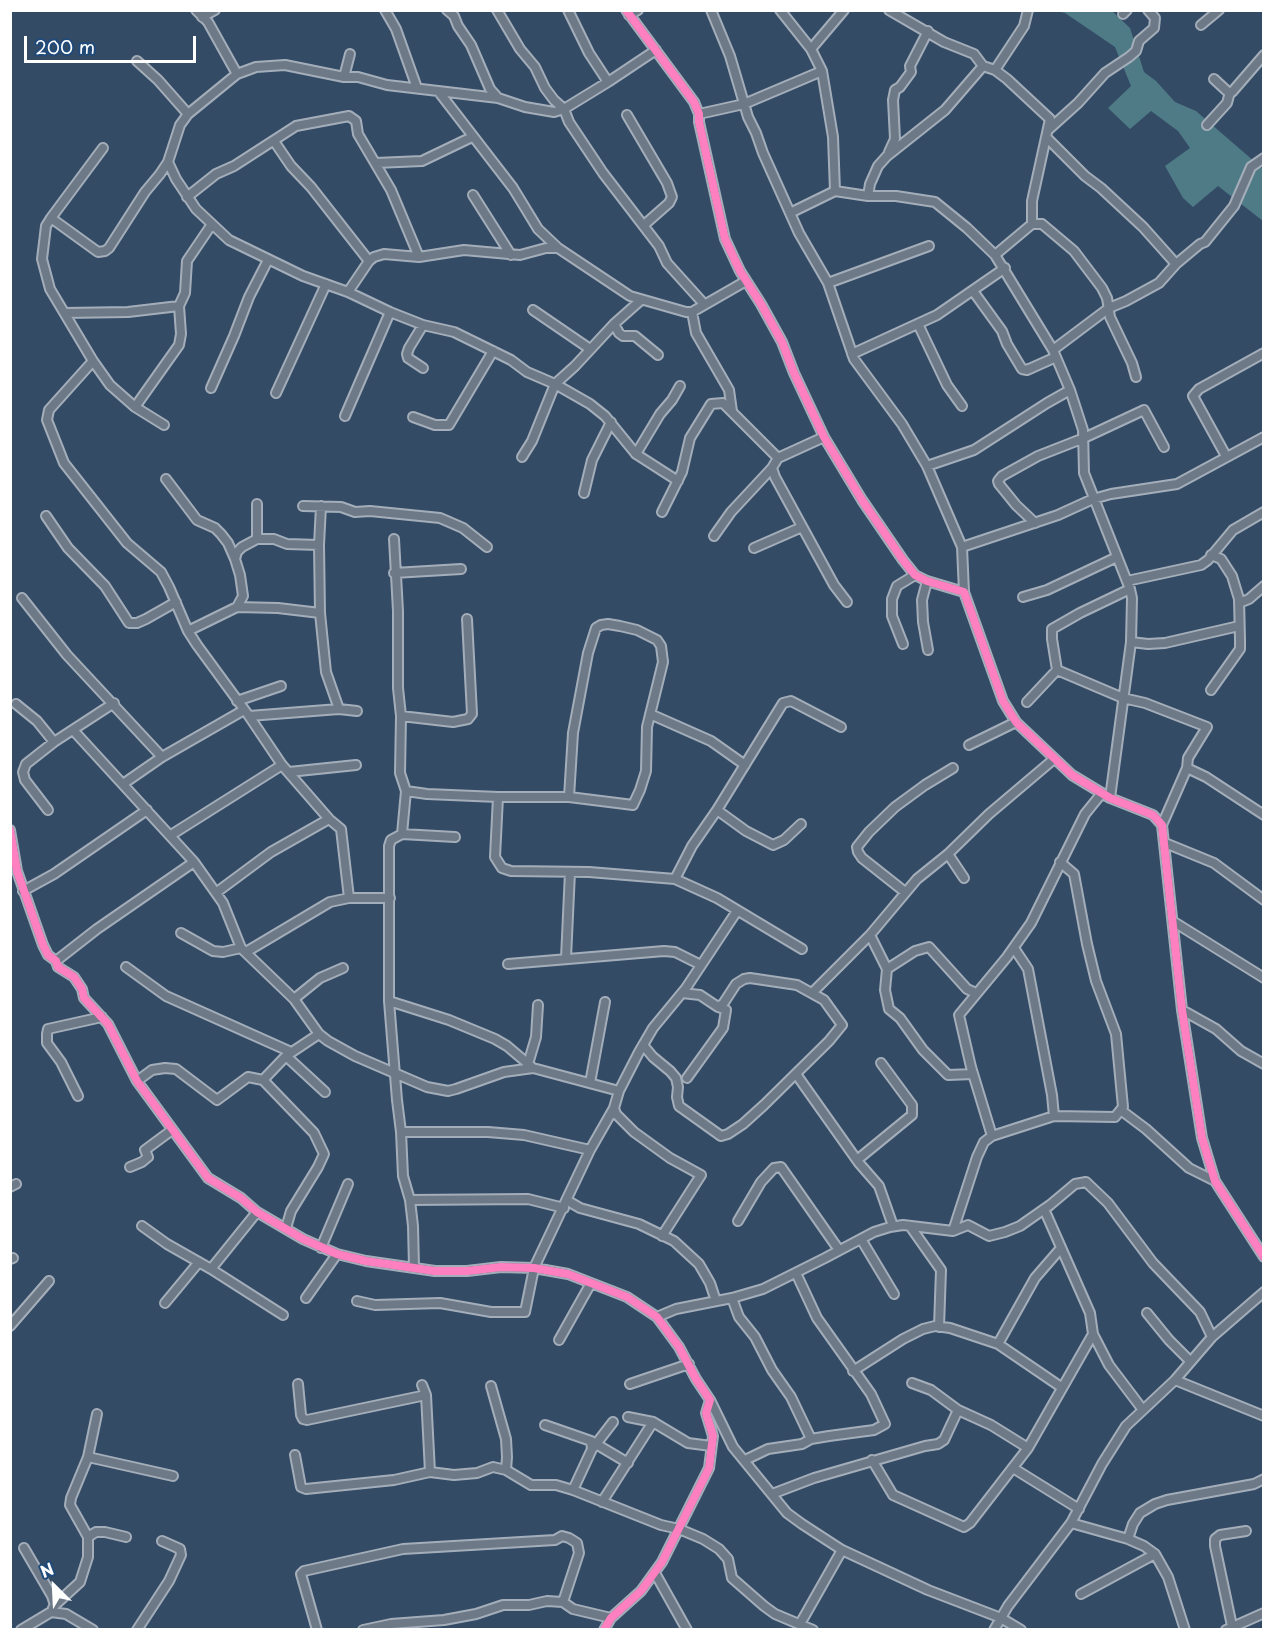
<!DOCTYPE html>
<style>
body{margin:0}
#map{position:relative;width:1274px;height:1640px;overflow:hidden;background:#344b65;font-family:"Playpen Sans",sans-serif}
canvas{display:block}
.frame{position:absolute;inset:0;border:12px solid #fff;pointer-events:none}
.north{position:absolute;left:24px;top:1556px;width:60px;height:60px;-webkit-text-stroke:4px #1f4a7a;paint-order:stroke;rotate:336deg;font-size:16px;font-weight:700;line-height:24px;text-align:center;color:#fff}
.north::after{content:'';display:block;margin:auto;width:21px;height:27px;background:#fff;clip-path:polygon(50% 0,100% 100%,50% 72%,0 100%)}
.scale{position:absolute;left:24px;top:36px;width:172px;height:27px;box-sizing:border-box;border:3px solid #fff;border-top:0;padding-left:8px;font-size:18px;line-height:21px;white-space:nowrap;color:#fff;-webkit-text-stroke:4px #1f4a7a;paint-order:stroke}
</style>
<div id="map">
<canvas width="1274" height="1640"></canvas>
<div class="frame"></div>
<div class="north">N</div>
<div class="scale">200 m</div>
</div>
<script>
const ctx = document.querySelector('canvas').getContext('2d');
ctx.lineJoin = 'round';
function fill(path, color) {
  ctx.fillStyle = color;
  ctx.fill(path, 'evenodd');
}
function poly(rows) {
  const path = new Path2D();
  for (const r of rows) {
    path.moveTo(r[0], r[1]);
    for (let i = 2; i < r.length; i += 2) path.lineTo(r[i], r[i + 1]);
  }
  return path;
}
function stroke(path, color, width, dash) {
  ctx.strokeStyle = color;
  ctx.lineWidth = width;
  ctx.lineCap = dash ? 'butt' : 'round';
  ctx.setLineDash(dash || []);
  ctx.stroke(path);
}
fill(poly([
 [1057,11,1112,11,1130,28,1144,72,1156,81,1175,102,1196,111,1263,169,1263,221,1218,186,1193,207,1183,198,1165,166,1190,148,1178,131,1151,111,1130,129,1108,108,1131,86,1115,47,1065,13]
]), '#4f7b86');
const minor = poly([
 [196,10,208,22,237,74],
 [385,10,396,29,417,88],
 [447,10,454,16,458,26,471,45,490,89,498,98],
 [497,10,520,49,535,67,545,88,554,100,564,109,569,122,603,173,659,246,667,263,704,304],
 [568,10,589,53,608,82],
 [626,10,694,102,699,114,699,122,725,239,740,271,761,304,782,342,794,373,824,437,862,500,903,560,915,575,927,581,964,592,1003,701,1016,722,1072,775,1110,798,1153,815,1162,825,1182,1010,1202,1138,1215,1181,1264,1257],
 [711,10,730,56,748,117,756,133,763,153,799,233,828,283,854,359,902,424,927,466,962,547,964,592],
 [780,10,811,49,822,71,833,137,835,191],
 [889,10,944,42,974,54,983,66,995,70,1007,79,1050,119,1032,201,1032,224],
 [1123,14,1127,10],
 [629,15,638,10],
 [202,17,215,10],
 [1201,25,1219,10],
 [811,49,844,10],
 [137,61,158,80,188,114],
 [995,70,1024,26,1028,10],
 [344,77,350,54],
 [1214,79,1228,92,1232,92,1264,55],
 [439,92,513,188,538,229,558,248,630,296,686,312,692,312,746,281],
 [699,114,744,104,822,71],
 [627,115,667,183,672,197,669,203,644,225],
 [1207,125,1227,103,1230,92],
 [1048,130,1078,103,1105,73,1129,57,1136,51,1139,41,1154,28,1155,18,1148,10],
 [1046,137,1085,176,1101,188,1143,227,1176,264],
 [274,141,291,166,311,187,369,261],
 [103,148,51,218,98,252,105,251,109,248,145,192,160,174,168,162,180,125,188,114,237,74,256,67,285,65,344,77,358,77,387,85,498,98,525,107,554,112,564,109,608,82,656,50],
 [889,152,895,139,893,100,895,90,900,87,911,72,910,66,928,31],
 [168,162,176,179,196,209,229,240,303,276,348,292,390,312,423,325,454,332,511,360,527,372,555,384,590,404,605,416,636,454,678,481],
 [376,163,422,161,472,137],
 [473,195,511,255],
 [868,196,870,184,878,166,887,156,945,110,983,66],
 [187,197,216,174,234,166,296,126,349,116,356,121,358,134,391,190,419,257],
 [790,213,835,191,868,196,896,196,935,202,967,228,995,255,1053,350,1070,390,1083,430,1084,473,1130,589,1132,598,1131,642,1110,798],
 [51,218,46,226,42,259,50,289,93,361,110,385,135,407,164,425],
 [995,255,1032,224,1042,224,1074,251,1102,288,1107,298,1110,317,1132,363,1136,377],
 [828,283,929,246],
 [973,291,1002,331,1007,344,1022,369,1027,370,1056,357],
 [348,292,369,261,374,257,384,254,419,257,464,250,520,255,546,248,558,248],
 [533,310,590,349],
 [692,312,696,333,729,390,732,411],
 [65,313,128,312,179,306],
 [614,324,619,333,623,336,635,336,658,355],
 [918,324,947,385,962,406],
 [423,325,409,348,407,354,408,358,423,368],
 [1053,350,1109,308,1126,301,1159,283,1176,264,1200,244,1205,242,1234,206,1251,167,1264,158],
 [852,354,937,315,1005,268],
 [93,361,49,410,47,420,64,463,127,543,161,572,169,587,188,631,197,645,249,716,282,765,329,819,341,829,349,898],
 [211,388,234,336,249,297,268,260],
 [276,393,326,284],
 [135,407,179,345,181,334,179,306,185,293,187,261,212,224],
 [345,416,390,312],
 [413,417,435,425,449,425,493,351],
 [636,454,660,414,672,400,680,386],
 [1226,456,1193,396,1199,389,1264,353],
 [522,457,532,441,555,384,575,366,614,324,641,300],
 [927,466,974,450,1047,403,1070,390],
 [772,468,775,477,834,585,847,602],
 [166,479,197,520,215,528,221,534,228,543,235,559],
 [584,493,592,460,611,422],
 [303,506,341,507,355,512,370,511,440,518,463,528,487,547],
 [321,506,319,545,320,613,326,672,339,709],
 [662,512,682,472,690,438,711,404,723,403,778,458],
 [46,516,68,548,105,586,129,623,137,623,146,619,176,602],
 [1035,523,1016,505,999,484,998,481,1002,476,1038,456,1084,438,1144,410,1164,447],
 [714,536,731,512,772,468,778,458,824,437],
 [257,539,257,504],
 [394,539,398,611,398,688,401,716,400,773,406,791,427,794,498,797,569,797,633,805,640,790,646,771,647,727,663,662,661,646,657,640,637,630,620,626,608,624,601,625,596,628,588,653,573,733,569,797],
 [962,547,1058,515,1093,499,1111,494,1177,484,1264,437],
 [754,548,802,527],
 [394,573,461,569],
 [927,581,922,600,923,622,928,650],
 [1127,581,1201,565,1208,560,1233,530,1264,512],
 [1023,597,1047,590,1117,557],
 [22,598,67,655,162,757],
 [1239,603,1249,599,1264,586],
 [237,607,243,596,240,575,235,559,237,552,242,547,257,539,274,539,287,544,319,545],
 [188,631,237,607,278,608,320,613],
 [1131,642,1148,644,1165,643,1239,626],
 [903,644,892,616,892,599,897,586,915,575],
 [1057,670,1123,698,1145,703,1207,727,1188,758,1187,768,1162,825],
 [1211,690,1240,649,1240,640,1239,599,1232,576,1221,559,1211,555],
 [237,701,281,686],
 [1027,702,1057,670,1052,639,1052,629,1080,613,1130,589],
 [16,704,37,721,54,742],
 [650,714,711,741,745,765],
 [249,716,339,709,357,711],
 [401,716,453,722,468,719,472,714,467,619],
 [73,730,194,862,223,903,241,948,294,999,319,1034,328,1041,355,1056,427,1087,448,1091,456,1089,504,1072,533,1068,619,1091],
 [969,745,1016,722],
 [1187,768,1206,777,1264,815],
 [289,772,356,765],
 [123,784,162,757,244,710],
 [498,797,495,857,502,868,511,871,589,872,675,879,717,898,802,949],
 [48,810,25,780,23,772,26,764,54,742,114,703],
 [717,810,746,831,773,845,784,840,801,824],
 [10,830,17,871,43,945,48,955,56,961,58,967,74,977,82,989,84,998,108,1024,137,1081,208,1178,241,1198,257,1212,303,1239,337,1254,366,1261,435,1271,467,1271,501,1267,534,1268,568,1274,627,1297,657,1317,679,1347,696,1379,710,1400,706,1413,713,1436,709,1468,662,1562,641,1591,611,1618,604,1630],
 [402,834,406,791],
 [171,835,282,765],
 [1165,843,1214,863,1264,900],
 [948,854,964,878],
 [675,879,692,846,717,810,783,703,791,701,841,727],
 [23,891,54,874,147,810],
 [217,892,271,852,329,819],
 [905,892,862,858,858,852,857,847,869,832,895,807,925,785,953,768],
 [1174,922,1264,978],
 [181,933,213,951,223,952,241,948],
 [870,935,887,969,885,990,889,1009,900,1018,923,1050,948,1075,973,1074],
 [1014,948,1028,969,1052,1095,1054,1116,1115,1117,1123,1107,1116,1034,1096,981,1087,944,1074,874,1060,862],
 [246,952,330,902,349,898,390,898],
 [566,958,570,872],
 [56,961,97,929,194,862],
 [508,964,664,951,675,952,701,965],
 [126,967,166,996,291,1052],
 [887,969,915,951,929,947,967,989,976,993],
 [812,993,870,935,917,879,948,854,989,814,1054,759],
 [294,999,320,978,343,968],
 [389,1001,449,1020,495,1039,507,1046,533,1068],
 [1182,1010,1216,1029,1241,1051,1264,1064],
 [643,1045,653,1057,670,1071,676,1078,678,1087,677,1097,679,1106,721,1136,728,1134,743,1124,764,1105,829,1041,842,1025,824,1000,797,985,750,978,744,979,736,984,723,1004,718,1007,700,995,682,993],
 [286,1056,325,1092],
 [528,1064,536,1037,538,1005],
 [796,1074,859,1163,879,1186,893,1226],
 [687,1078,723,1028,726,1010,718,1007],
 [263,1080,286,1056,319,1034],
 [137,1081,152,1070,165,1068,176,1069,217,1100,248,1077,263,1080,314,1133,324,1154,318,1167,291,1211,286,1228],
 [590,1083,605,1002],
 [78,1096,61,1062,47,1043,47,1034,48,1029,102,1017],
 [614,1108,616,1114,634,1132,670,1158,701,1175,662,1236],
 [1122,1111,1146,1129,1189,1168,1215,1181],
 [401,1132,488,1132,524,1135,590,1150],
 [992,1136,971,1067,959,1015,1007,957,1031,923,1085,814,1102,793],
 [857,1160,912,1115,912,1105,881,1063],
 [130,1167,142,1162,148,1157,145,1150,172,1130],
 [10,1187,16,1184],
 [410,1200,528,1199,564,1208],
 [568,1201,580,1208,639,1224,674,1241,699,1264,710,1283,716,1301],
 [1044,1209,1090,1313,1093,1334,1109,1365,1143,1410],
 [738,1221,761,1182,774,1168,781,1167,839,1250],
 [142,1226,167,1244,211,1269,283,1315],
 [910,1226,941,1270,939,1327],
 [953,1231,977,1157,984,1142,992,1136,1054,1116],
 [861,1239,894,1294],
 [321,1248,348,1184],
 [10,1259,13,1258],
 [414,1267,413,1226,410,1200,403,1176,401,1132,397,1100,389,1001,389,846,391,840,402,834,455,837],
 [211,1269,257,1212],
 [306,1298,337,1254],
 [732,1298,739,1317,755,1337,772,1370,791,1397,811,1439],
 [357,1301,375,1305,440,1303,491,1312,525,1312,534,1268,590,1150,614,1108,619,1091,639,1052,653,1028,686,988,737,911],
 [165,1303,199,1262],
 [1147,1313,1169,1340,1190,1361],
 [657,1317,676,1309,732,1298,763,1289,825,1258,874,1232,890,1227,903,1225,953,1231,968,1225,989,1236,1005,1232,1020,1226,1050,1205,1075,1184,1086,1182,1108,1203,1153,1263,1200,1312,1212,1337],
 [10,1326,49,1281],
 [559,1340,591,1283],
 [998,1344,1035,1278,1061,1248],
 [853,1371,903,1339,923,1329,935,1326,950,1328,998,1344,1061,1387],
 [1175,1380,1264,1416],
 [912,1383,931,1390,958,1410,991,1425,1028,1448],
 [298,1384,301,1415,303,1419,307,1420,426,1395],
 [630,1384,689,1364],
 [422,1385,426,1395,430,1472],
 [491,1386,506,1439,507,1457,506,1470],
 [710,1400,733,1447,787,1513,802,1524,842,1550,928,1590,1001,1618,1021,1630],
 [628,1417,653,1422,688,1443,711,1446],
 [545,1425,591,1441,592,1449,573,1490],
 [591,1441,628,1463],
 [593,1448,613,1422],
 [295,1455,301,1487,306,1489,394,1480,430,1472,454,1475,477,1473,493,1467,506,1470,531,1485,556,1485,573,1490,661,1525,679,1529,703,1539,719,1549,728,1559,732,1578,764,1606,775,1614,813,1630],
 [88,1457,173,1476],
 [745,1460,768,1449,802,1444,811,1439,829,1436,874,1430,885,1424,871,1394,817,1318,796,1273],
 [872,1460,893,1495,964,1527,970,1523,1028,1448,1093,1334],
 [1013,1468,1079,1509],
 [772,1494,814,1478,925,1446,938,1444,944,1440,958,1410],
 [602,1502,653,1422],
 [1071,1523,1128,1539,1144,1546,1155,1554,1168,1577,1185,1630],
 [88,1537,96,1532,105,1532,126,1537],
 [1128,1539,1133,1524,1140,1513,1155,1504,1167,1500,1254,1484,1264,1479],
 [24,1548,52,1596,55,1605,53,1608],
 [655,1573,687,1630],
 [1081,1594,1155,1554],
 [55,1605,80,1582,88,1557,88,1537,70,1505,71,1498,88,1457,97,1414],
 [800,1624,842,1550],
 [1232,1626,1215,1546,1215,1539,1220,1535,1246,1531],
 [21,1630,51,1612,66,1614,93,1630],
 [137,1630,169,1581,181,1555,180,1549,162,1541],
 [317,1630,301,1574,304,1571,403,1549,555,1540,562,1536,569,1538,577,1543,579,1553,563,1602],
 [363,1630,391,1624,444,1620,476,1614,503,1605,529,1605,547,1601,563,1602,573,1609,611,1618],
 [994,1630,1008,1606,1071,1523,1102,1464,1126,1426,1175,1380,1212,1337,1264,1292],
 [1226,1630,1264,1613]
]);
stroke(minor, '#a4aeba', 12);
stroke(minor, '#6d7986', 8);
stroke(poly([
 [626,10,694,102,699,114,699,122,725,239,740,271,761,304,782,342,794,373,824,437,862,500,903,560,915,575,927,581,964,592,1003,701,1016,722,1072,775,1110,798,1153,815,1162,825,1182,1010,1202,1138,1215,1181,1264,1257],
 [10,830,17,871,43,945,48,955,56,961,58,967,74,977,82,989,84,998,108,1024,137,1081,208,1178,241,1198,257,1212,303,1239,337,1254,366,1261,435,1271,467,1271,501,1267,534,1268,568,1274,627,1297,657,1317,679,1347,696,1379,710,1400,706,1413,713,1436,709,1468,662,1562,641,1591,611,1618,604,1630]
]), '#ff80c0', 8);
</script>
